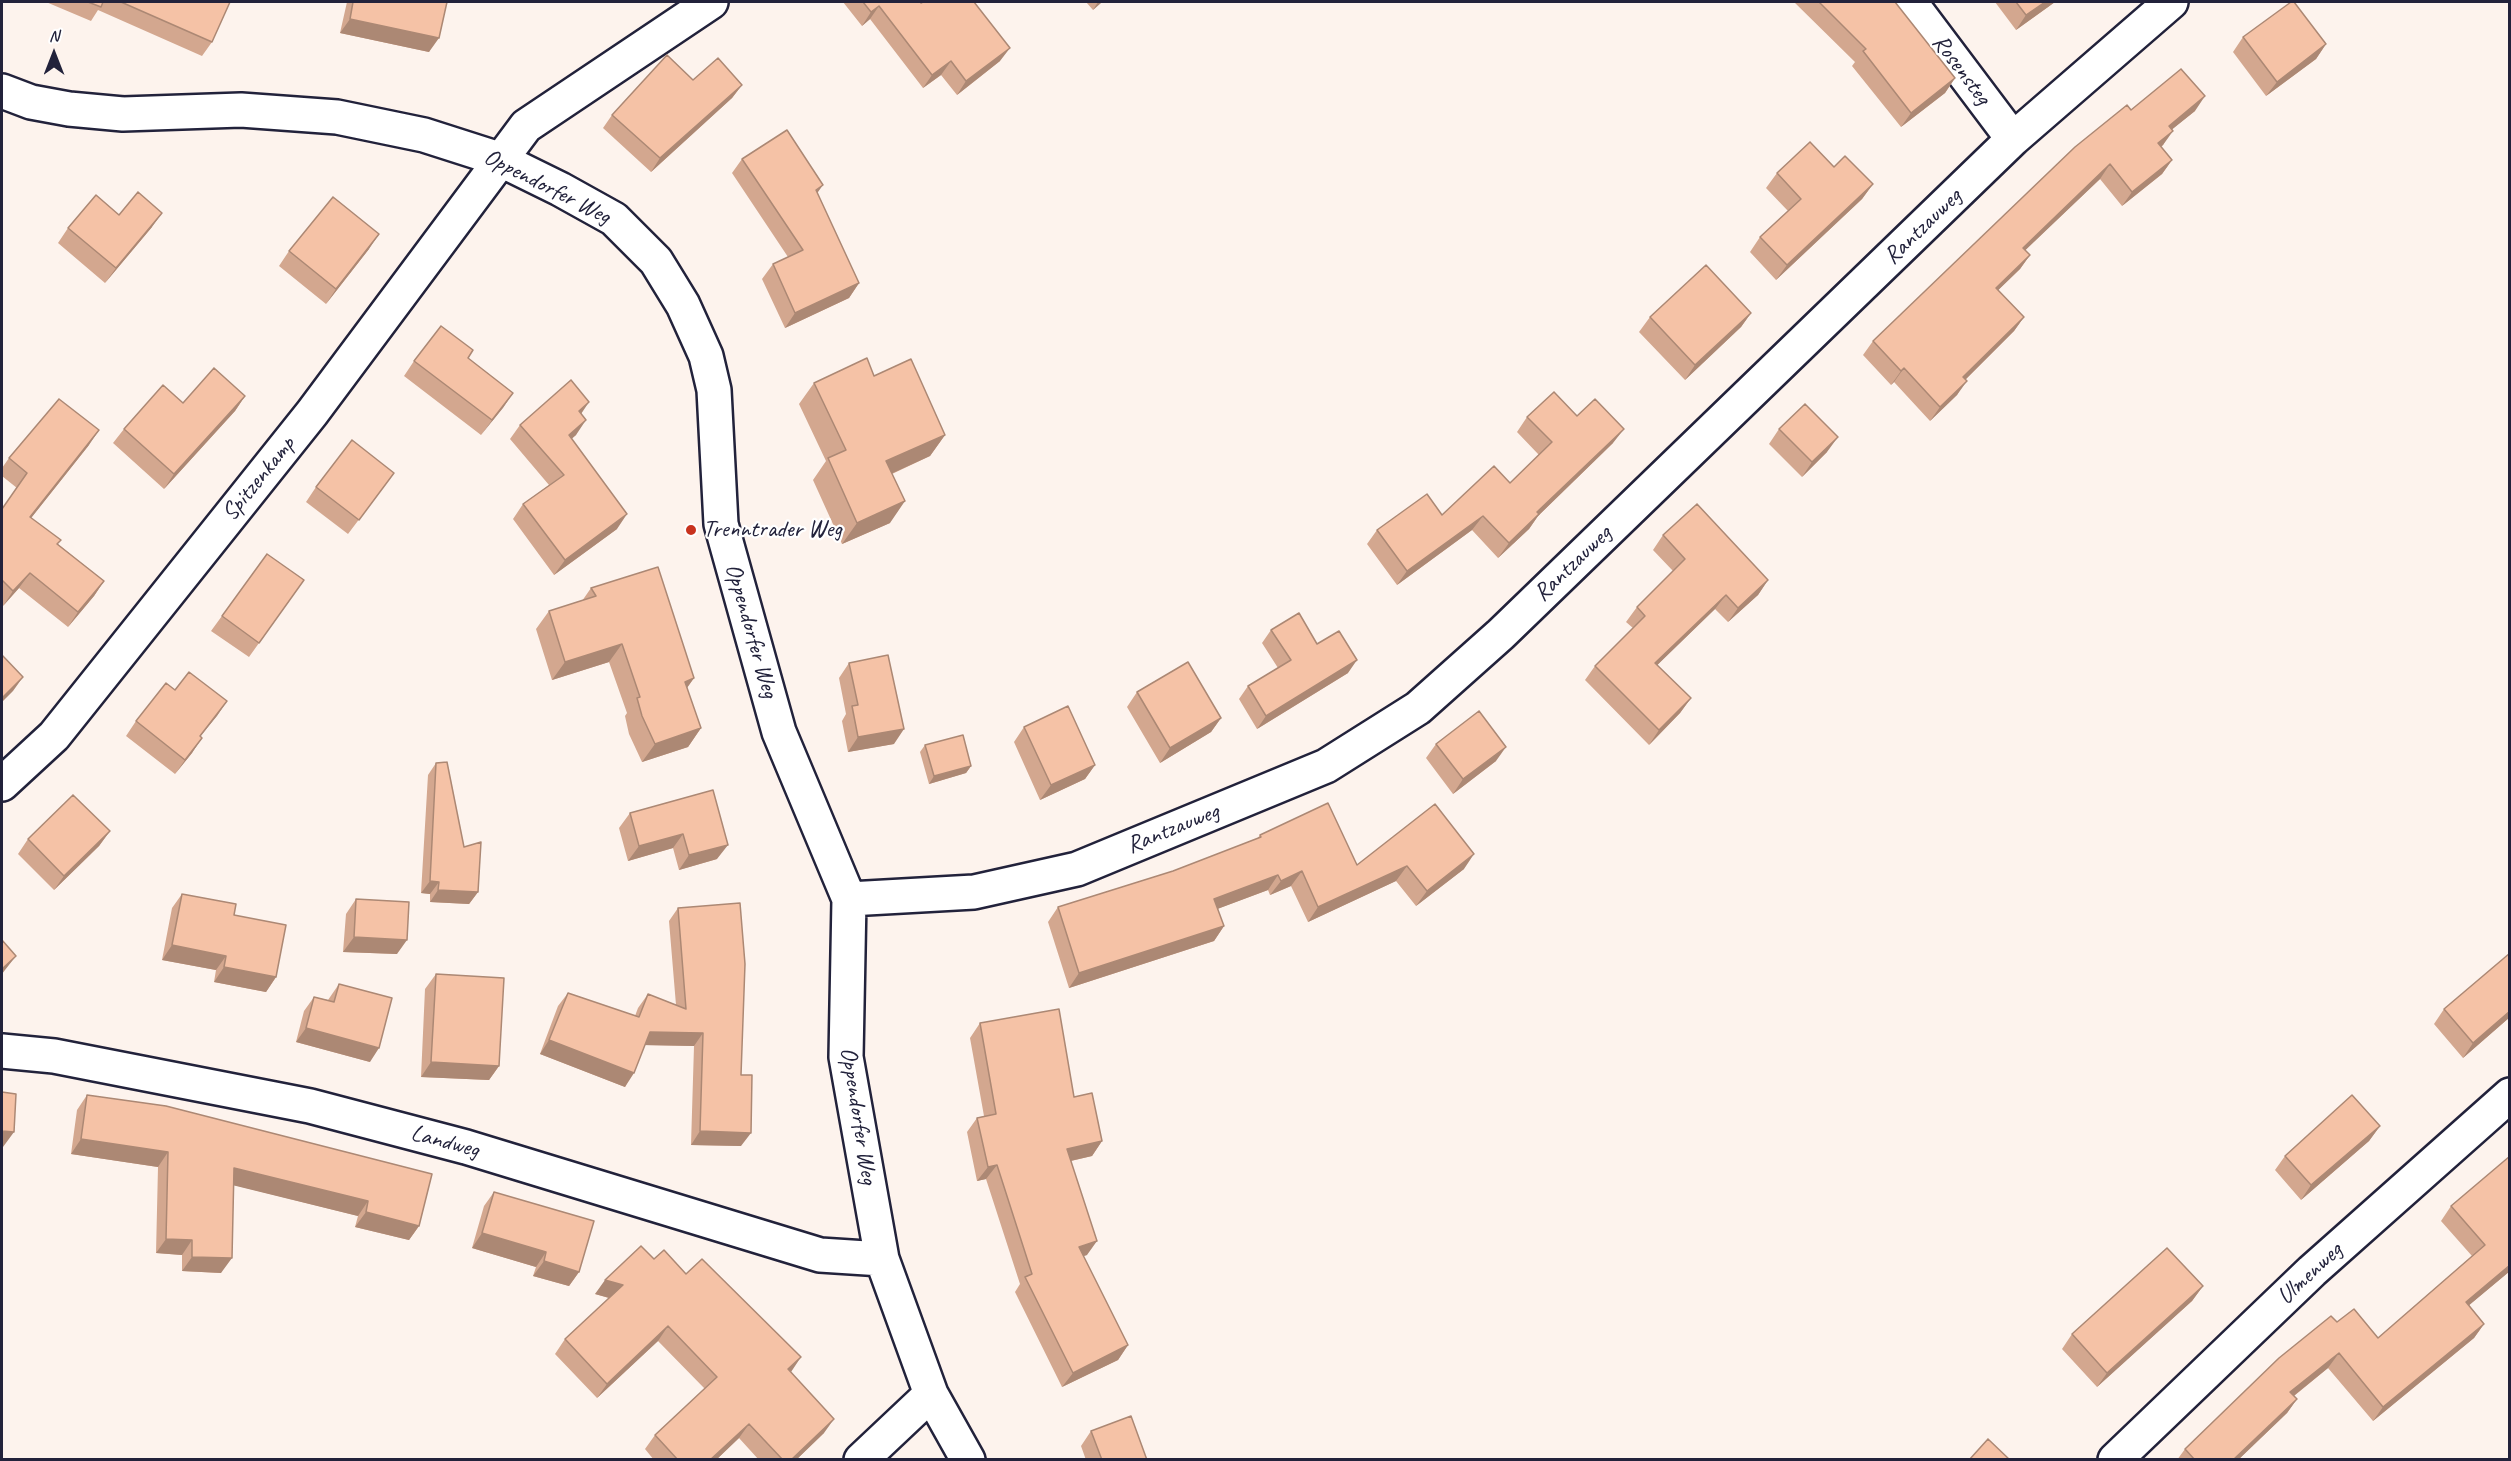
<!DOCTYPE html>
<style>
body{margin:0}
#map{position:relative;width:2511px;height:1461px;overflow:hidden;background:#fdf3ed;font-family:Caveat,sans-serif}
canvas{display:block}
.frame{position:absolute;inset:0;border:3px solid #22223b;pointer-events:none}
.north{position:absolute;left:24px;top:24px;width:60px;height:60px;-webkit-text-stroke:4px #fff;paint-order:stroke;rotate:0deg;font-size:16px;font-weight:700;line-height:24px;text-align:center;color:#22223b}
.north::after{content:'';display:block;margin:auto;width:21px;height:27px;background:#22223b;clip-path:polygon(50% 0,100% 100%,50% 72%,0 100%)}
</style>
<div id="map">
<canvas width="2511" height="1461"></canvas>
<div class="frame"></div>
<div class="north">N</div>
</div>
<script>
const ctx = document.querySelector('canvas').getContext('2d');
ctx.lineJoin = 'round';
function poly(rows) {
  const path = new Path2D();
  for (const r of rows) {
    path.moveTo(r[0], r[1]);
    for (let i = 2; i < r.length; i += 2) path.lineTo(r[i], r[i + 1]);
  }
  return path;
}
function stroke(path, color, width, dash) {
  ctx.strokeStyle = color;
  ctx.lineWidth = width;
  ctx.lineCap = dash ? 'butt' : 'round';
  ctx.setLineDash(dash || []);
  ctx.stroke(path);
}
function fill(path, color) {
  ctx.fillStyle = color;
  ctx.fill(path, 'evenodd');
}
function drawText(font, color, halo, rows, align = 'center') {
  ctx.font = font + ' Caveat,sans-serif';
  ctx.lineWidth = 4.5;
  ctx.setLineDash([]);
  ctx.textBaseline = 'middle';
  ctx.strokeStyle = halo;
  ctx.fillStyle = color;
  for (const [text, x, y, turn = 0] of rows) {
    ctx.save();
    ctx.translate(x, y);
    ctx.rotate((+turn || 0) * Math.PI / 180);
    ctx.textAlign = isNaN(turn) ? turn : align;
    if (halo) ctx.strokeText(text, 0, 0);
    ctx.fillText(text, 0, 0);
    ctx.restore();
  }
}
const minor = poly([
 [1910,2,2013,139],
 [2,91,31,102,69,109,123,114,241,110,337,117,424,135,499,159,560,189,614,219,656,261,683,305,706,356,714,390,721,524,779,732,849,899,846,1057,882,1259,931,1394,968,1460],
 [2,784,54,736,312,413,526,126,711,2],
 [849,899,974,892,1077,869,1326,766,1418,708,1501,634,2013,139,2171,2],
 [2,1051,54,1056,310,1106,466,1147,820,1255,882,1259],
 [861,1460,931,1394],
 [2115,1460,2312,1271,2510,1095]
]);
stroke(minor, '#22223b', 38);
stroke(minor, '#fff', 33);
fill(poly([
 [46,2,230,2,212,42,202,56,98,10,91,21],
 [347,2,447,2,429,52,340,33],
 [843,2,920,2,1000,61,957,95,941,75,923,88,870,19,862,26],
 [1086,2,1102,2,1093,10],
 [1794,2,1895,2,1955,78,1945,93,1901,127,1852,66,1855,62],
 [1995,2,2055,2,2016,30],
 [2243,37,2326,44,2316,59,2266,96,2233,52],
 [742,85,732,98,651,172,603,128,612,115],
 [2131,110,2195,111,2172,129,2163,145,2161,147,2172,160,2162,174,2122,206,2100,179,2025,250,2030,255,2020,269,1998,290,2024,317,2014,331,1965,380,1957,395,1930,421,1894,382,1891,385,1863,355,1873,341],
 [742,159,817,193,859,283,849,298,785,328,762,279,773,264,788,257,732,173],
 [1777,173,1873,184,1862,199,1776,280,1750,252,1760,237,1788,211,1766,188],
 [152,227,105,283,58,243,68,228],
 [369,249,326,304,279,266,289,251],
 [1751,313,1741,327,1685,380,1639,332,1650,317],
 [473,350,468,358,513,393,481,435,404,376,414,361],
 [874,376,945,435,930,456,892,474,890,523,842,544,813,480,826,461,799,404,814,383],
 [245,396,235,411,164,489,113,443,124,429,183,403],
 [581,414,576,435,571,439,617,529,554,575,513,519,523,504,549,485,510,439,520,425],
 [1577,416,1613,443,1538,516,1529,529,1498,558,1472,530,1397,585,1367,544,1377,530,1442,515,1510,483,1539,455,1517,432,1527,417],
 [1779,429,1827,452,1802,477,1769,444],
 [89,445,31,518,58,544,104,581,94,596,68,627,19,588,3,606,2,604,2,509,17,488,2,476,2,468,9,458],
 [394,473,348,534,306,502,316,487],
 [1663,535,1768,580,1758,595,1728,622,1715,609,1657,665,1691,698,1680,713,1649,745,1585,680,1595,666,1633,628,1626,622,1637,607,1673,571,1653,550],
 [267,554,304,580,249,657,211,631],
 [591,588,694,678,687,688,701,728,688,747,642,762,629,734,625,716,627,713,609,662,552,680,536,629,549,611,582,601],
 [1271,630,1317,644,1348,673,1257,729,1239,699,1248,686,1278,668,1262,643],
 [849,663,894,744,848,752,842,721,846,714,839,678],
 [175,690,227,701,200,736,192,753,175,774,126,736,136,721],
 [1137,692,1221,718,1211,732,1160,763,1127,707],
 [1024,727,1095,765,1085,779,1040,800,1014,742],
 [1436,744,1496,761,1453,794,1426,758],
 [925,745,971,766,966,773,929,784,920,752],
 [436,763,478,892,469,904,430,902,430,894,421,893,428,775],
 [713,790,717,859,679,870,673,848,628,861,619,828,630,813],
 [1435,804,1464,869,1416,906,1396,881,1308,922,1291,886,1270,895,1268,890,1217,909,1224,926,1214,941,1069,988,1048,922,1058,907,1173,871,1257,839,1260,835,1357,865],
 [110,831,99,846,54,890,18,854,28,839],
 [182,894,234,915,276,977,266,992,214,982,216,970,162,960,172,908],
 [356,899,397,954,343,952,346,914],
 [678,908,741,1075,741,1146,691,1145,694,1046,645,1045,625,1087,540,1054,558,1006,568,993,635,1016,638,1008,648,994,676,1005,669,921],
 [2510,953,2510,1017,2463,1058,2434,1024,2444,1009],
 [436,974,499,1066,489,1080,421,1077,425,989],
 [339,984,370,1062,296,1042,304,1011,314,997,328,1000],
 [980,1023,1074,1097,1102,1141,1092,1156,1071,1161,1087,1255,1083,1256,1128,1345,1118,1360,1062,1387,1015,1292,1020,1284,986,1179,977,1181,967,1132,977,1118,984,1116,970,1038],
 [87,1095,166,1106,419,1226,409,1240,355,1227,358,1216,234,1185,221,1273,182,1271,182,1255,156,1253,158,1167,71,1154,77,1110],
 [2380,1126,2369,1141,2301,1200,2275,1170,2285,1156],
 [2510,1156,2510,1271,2469,1305,2484,1324,2474,1338,2373,1421,2328,1368,2294,1396,2297,1399,2287,1413,2238,1460,2177,1460,2185,1449,2337,1322,2378,1338,2472,1256,2441,1221,2451,1206],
 [494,1192,579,1272,569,1286,533,1276,536,1267,472,1248,484,1206],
 [654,1259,686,1274,791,1372,824,1433,796,1460,759,1460,739,1438,716,1460,654,1460,645,1449,655,1435,705,1389,658,1341,597,1398,555,1354,565,1339,609,1298,595,1294],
 [2203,1286,2192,1301,2097,1387,2062,1349,2072,1334],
 [1091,1431,1147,1460,1086,1460,1081,1446]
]), '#d3a78f');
fill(poly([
 [1098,2,1102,2,1093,10],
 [2045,2,2055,2,2016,30,2026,15],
 [879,6,870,19,862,26,871,12],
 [350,19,439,38,429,52,340,33],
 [2326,44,2316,59,2266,96,2277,82],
 [1010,48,1000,61,957,95,966,81],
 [951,61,941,75,923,88,932,75],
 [1955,78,1945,93,1901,127,1911,113],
 [742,85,732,98,651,172,660,158],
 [2205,96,2195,111,2159,140,2169,126],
 [2173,131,2163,145,2148,157,2158,143],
 [2172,160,2162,174,2122,206,2132,192],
 [2110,164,2100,179,2013,262,2023,248],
 [1873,184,1862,199,1776,280,1787,265],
 [823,185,813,199,816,190],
 [162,213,152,227,105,283,116,268],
 [379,234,369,249,326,304,336,289],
 [2030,255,2020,269,1986,302,1996,288],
 [859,283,849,298,785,328,795,313],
 [1751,313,1741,327,1685,380,1695,365],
 [2024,317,2014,331,1953,392,1963,377],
 [1904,368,1894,382,1891,385,1901,371],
 [1967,381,1957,395,1930,421,1940,407],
 [513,393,503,408,481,435,492,420],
 [245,396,235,411,164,489,174,474],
 [589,402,579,417,579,411],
 [586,420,576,435,559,450,569,435],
 [1624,429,1613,443,1538,516,1529,529,1498,558,1509,543,1537,512],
 [99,430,89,445,20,532,30,517],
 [945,435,930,456,871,483,886,461],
 [1838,437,1827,452,1802,477,1812,462],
 [905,501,890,523,842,544,857,523],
 [627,514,617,529,554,575,565,560],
 [1483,516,1472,530,1397,585,1407,571],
 [30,573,19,588,3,606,13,591],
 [1768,580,1758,595,1728,622,1738,608],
 [104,581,94,596,68,627,78,612],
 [1726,595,1715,609,1645,677,1655,663],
 [622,644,609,662,552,680,565,662],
 [1357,660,1348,673,1257,729,1266,716],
 [23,677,13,691,2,702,2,698],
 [694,678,681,696,685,682],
 [1691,698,1680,713,1649,745,1659,730],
 [227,701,217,716,189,750,200,736],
 [1221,718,1211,732,1160,763,1170,748],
 [701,728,688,747,642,762,655,744],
 [904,729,894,744,848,752,858,737],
 [202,738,192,753,175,774,185,760],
 [1506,747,1496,761,1453,794,1463,779],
 [1095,765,1085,779,1040,800,1051,785],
 [971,766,966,773,929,784,934,776],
 [110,831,99,846,54,890,64,876],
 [683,834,673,848,628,861,639,846],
 [728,845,717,859,679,870,689,855],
 [1474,854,1464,869,1416,906,1427,891],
 [1407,866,1396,881,1308,922,1318,907],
 [1302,871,1291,886,1270,895,1281,881],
 [1278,875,1268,890,1204,914,1214,899],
 [430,881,439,882,430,894,421,893],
 [438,890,478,892,469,904,430,902],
 [1224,926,1214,941,1069,988,1079,973],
 [354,937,407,940,397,954,343,952],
 [172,945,226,956,216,970,162,960],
 [16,956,5,970,2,974,2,969],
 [224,967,276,977,266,992,214,982],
 [2510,1011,2510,1017,2463,1058,2473,1043],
 [306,1028,379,1048,370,1062,296,1042],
 [650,1032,703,1033,694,1046,641,1045],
 [549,1040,634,1073,625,1087,540,1054],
 [431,1062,499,1066,489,1080,421,1077],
 [2380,1126,2369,1141,2301,1200,2311,1185],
 [2,1131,14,1132,3,1147,2,1147],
 [700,1131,751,1133,741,1146,691,1145],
 [81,1139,168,1152,158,1167,71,1154],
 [1102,1141,1092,1156,1057,1164,1067,1149],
 [997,1165,986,1179,977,1181,988,1167],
 [234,1168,368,1201,358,1216,224,1183],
 [366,1212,419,1226,409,1240,355,1227],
 [482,1233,546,1252,536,1267,472,1248],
 [166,1239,192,1240,182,1255,156,1253],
 [1097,1241,1087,1255,1068,1261,1079,1247],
 [192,1257,232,1258,221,1273,182,1271],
 [544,1261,579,1272,569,1286,533,1276],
 [2510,1265,2510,1271,2455,1317,2466,1302],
 [605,1280,623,1285,613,1299,595,1294],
 [2203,1286,2192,1301,2097,1387,2107,1373],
 [2484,1324,2474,1338,2373,1421,2383,1407],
 [668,1326,658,1341,597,1398,607,1384],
 [1128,1345,1118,1360,1062,1387,1073,1373],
 [2339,1353,2328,1368,2280,1407,2290,1392],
 [801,1357,791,1372,788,1369],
 [2297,1399,2287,1413,2238,1460,2233,1460],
 [834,1419,824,1433,796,1460,791,1460],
 [749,1424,739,1438,716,1460,710,1460]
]), '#ac8874');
const building = poly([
 [88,2,103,2,101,7,88,2],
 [121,2,230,2,212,42,121,2],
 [353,2,447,2,439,38,350,19,353,2],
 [863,2,920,2,921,3,923,2,974,2,1010,48,966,81,951,61,932,75,879,6,871,12,863,2],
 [1819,2,1895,2,1955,78,1911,113,1863,51,1866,49,1819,2],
 [2016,2,2045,2,2026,15,2016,2],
 [2291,2,2294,2,2326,44,2277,82,2243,37,2291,2],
 [667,55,693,80,718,58,742,85,660,158,612,115,667,55],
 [2181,69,2205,96,2169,126,2173,131,2158,143,2172,160,2132,192,2110,164,2023,248,2030,255,1996,288,2024,317,1963,377,1967,381,1940,407,1904,368,1901,371,1873,341,2075,147,2127,105,2131,110,2181,69],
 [787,130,823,185,816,190,859,283,795,313,773,264,803,250,742,159,787,130],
 [1810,142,1834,167,1845,156,1873,184,1787,265,1760,237,1801,199,1777,173,1810,142],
 [138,192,162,213,116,268,68,228,96,195,119,215,138,192],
 [333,197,379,234,336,289,289,251,333,197],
 [1706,265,1751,313,1695,365,1650,317,1706,265],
 [441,326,473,350,468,358,513,393,492,420,414,361,441,326],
 [867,358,874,376,911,359,945,435,886,461,905,501,857,523,828,458,846,450,814,383,867,358],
 [214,368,245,396,174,474,124,429,163,385,183,403,214,368],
 [571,380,589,402,579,411,586,420,569,435,627,514,565,560,523,504,564,475,520,425,571,380],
 [1554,392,1577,416,1595,399,1624,429,1537,512,1539,514,1509,543,1483,516,1407,571,1377,530,1427,494,1442,515,1494,466,1510,483,1552,442,1527,417,1554,392],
 [59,399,99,430,30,517,61,540,57,544,104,581,78,612,30,573,13,591,2,580,2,509,27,473,9,458,59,399],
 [1805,404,1838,437,1812,462,1779,429,1805,404],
 [352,440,394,473,359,520,316,487,352,440],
 [1697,504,1768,580,1738,608,1726,595,1655,663,1691,698,1659,730,1595,666,1645,616,1637,607,1685,559,1663,535,1697,504],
 [267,554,304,580,259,643,222,616,267,554],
 [658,567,694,678,685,682,701,728,655,744,642,716,637,698,640,697,622,644,565,662,549,611,596,596,591,588,658,567],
 [1299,613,1317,644,1339,631,1357,660,1266,716,1248,686,1291,660,1271,630,1299,613],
 [2,655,23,677,2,698,2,655],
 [888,655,904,729,858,737,852,706,858,705,849,663,888,655],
 [1188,662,1221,718,1170,748,1137,692,1188,662],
 [189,672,227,701,200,736,202,738,185,760,136,721,166,683,175,690,189,672],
 [1068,706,1095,765,1051,785,1024,727,1068,706],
 [1479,711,1506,747,1463,779,1436,744,1479,711],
 [963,735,971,766,934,776,925,745,963,735],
 [447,762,464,847,481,842,478,892,438,890,439,882,430,881,436,763,447,762],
 [713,790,728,845,689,855,683,834,639,846,630,813,713,790],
 [73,795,110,831,64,876,28,839,73,795],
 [1328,803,1357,865,1435,804,1474,854,1427,891,1407,866,1318,907,1302,871,1281,881,1278,875,1214,899,1224,926,1079,973,1058,907,1173,871,1261,837,1260,835,1328,803],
 [182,894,236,904,234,915,286,925,276,977,224,967,226,956,172,945,182,894],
 [356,899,409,902,407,940,354,937,356,899],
 [740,903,745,964,741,1075,752,1075,751,1133,700,1131,703,1033,650,1032,634,1073,549,1040,568,993,639,1017,648,994,686,1009,678,908,740,903],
 [2,940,16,956,2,969,2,940],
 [2510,953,2510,1011,2473,1043,2444,1009,2510,953],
 [436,974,504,978,499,1066,431,1062,436,974],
 [339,984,392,998,379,1048,306,1028,314,997,334,1002,339,984],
 [1059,1009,1074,1097,1092,1093,1102,1141,1067,1149,1097,1241,1079,1247,1128,1345,1073,1373,1025,1277,1032,1274,997,1165,988,1167,977,1118,996,1114,980,1023,1059,1009],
 [2,1092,16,1094,14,1132,2,1131,2,1092],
 [87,1095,166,1106,432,1174,419,1226,366,1212,368,1201,234,1168,232,1258,192,1257,192,1240,166,1239,168,1152,81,1139,87,1095],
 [2352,1095,2380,1126,2311,1185,2285,1156,2352,1095],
 [2510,1156,2510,1265,2466,1302,2484,1324,2383,1407,2339,1353,2290,1392,2297,1399,2233,1460,2195,1460,2185,1449,2279,1358,2331,1316,2337,1322,2354,1309,2378,1338,2485,1245,2451,1206,2510,1156],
 [494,1192,594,1221,579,1272,544,1261,546,1252,482,1233,494,1192],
 [641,1246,654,1259,664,1250,686,1274,702,1259,801,1357,788,1369,834,1419,791,1460,783,1460,749,1424,710,1460,678,1460,655,1435,717,1377,668,1326,607,1384,565,1339,623,1285,605,1280,641,1246],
 [2167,1248,2203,1286,2107,1373,2072,1334,2167,1248],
 [1131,1416,1147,1460,1102,1460,1091,1431,1131,1416],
 [1988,1439,2010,1460,1969,1460,1988,1439]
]);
fill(building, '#f5c2a6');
stroke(building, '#ac8874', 1.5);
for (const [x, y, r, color] of [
 [691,530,6,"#c8321e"]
]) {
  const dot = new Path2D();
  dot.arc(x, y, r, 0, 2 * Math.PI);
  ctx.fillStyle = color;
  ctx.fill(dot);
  stroke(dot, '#fff', 2);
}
drawText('24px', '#22223b', '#fff', [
 ["Rosensteg",1961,70,53],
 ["Oppendorfer Weg",547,187,27],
 ["Rantzauweg",1923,227,-44],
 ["Spitzenkamp",259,479,-51],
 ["Rantzauweg",1573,564,-44],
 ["Oppendorfer Weg",751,631,74],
 ["Rantzauweg",1173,829,-22],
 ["Oppendorfer Weg",858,1116,81],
 ["Landweg",445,1142,15],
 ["Ulmenweg",2310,1274,-43]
]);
drawText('24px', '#22223b', '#fff', [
 ["Trenntrader Weg",703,530]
], 'left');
</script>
